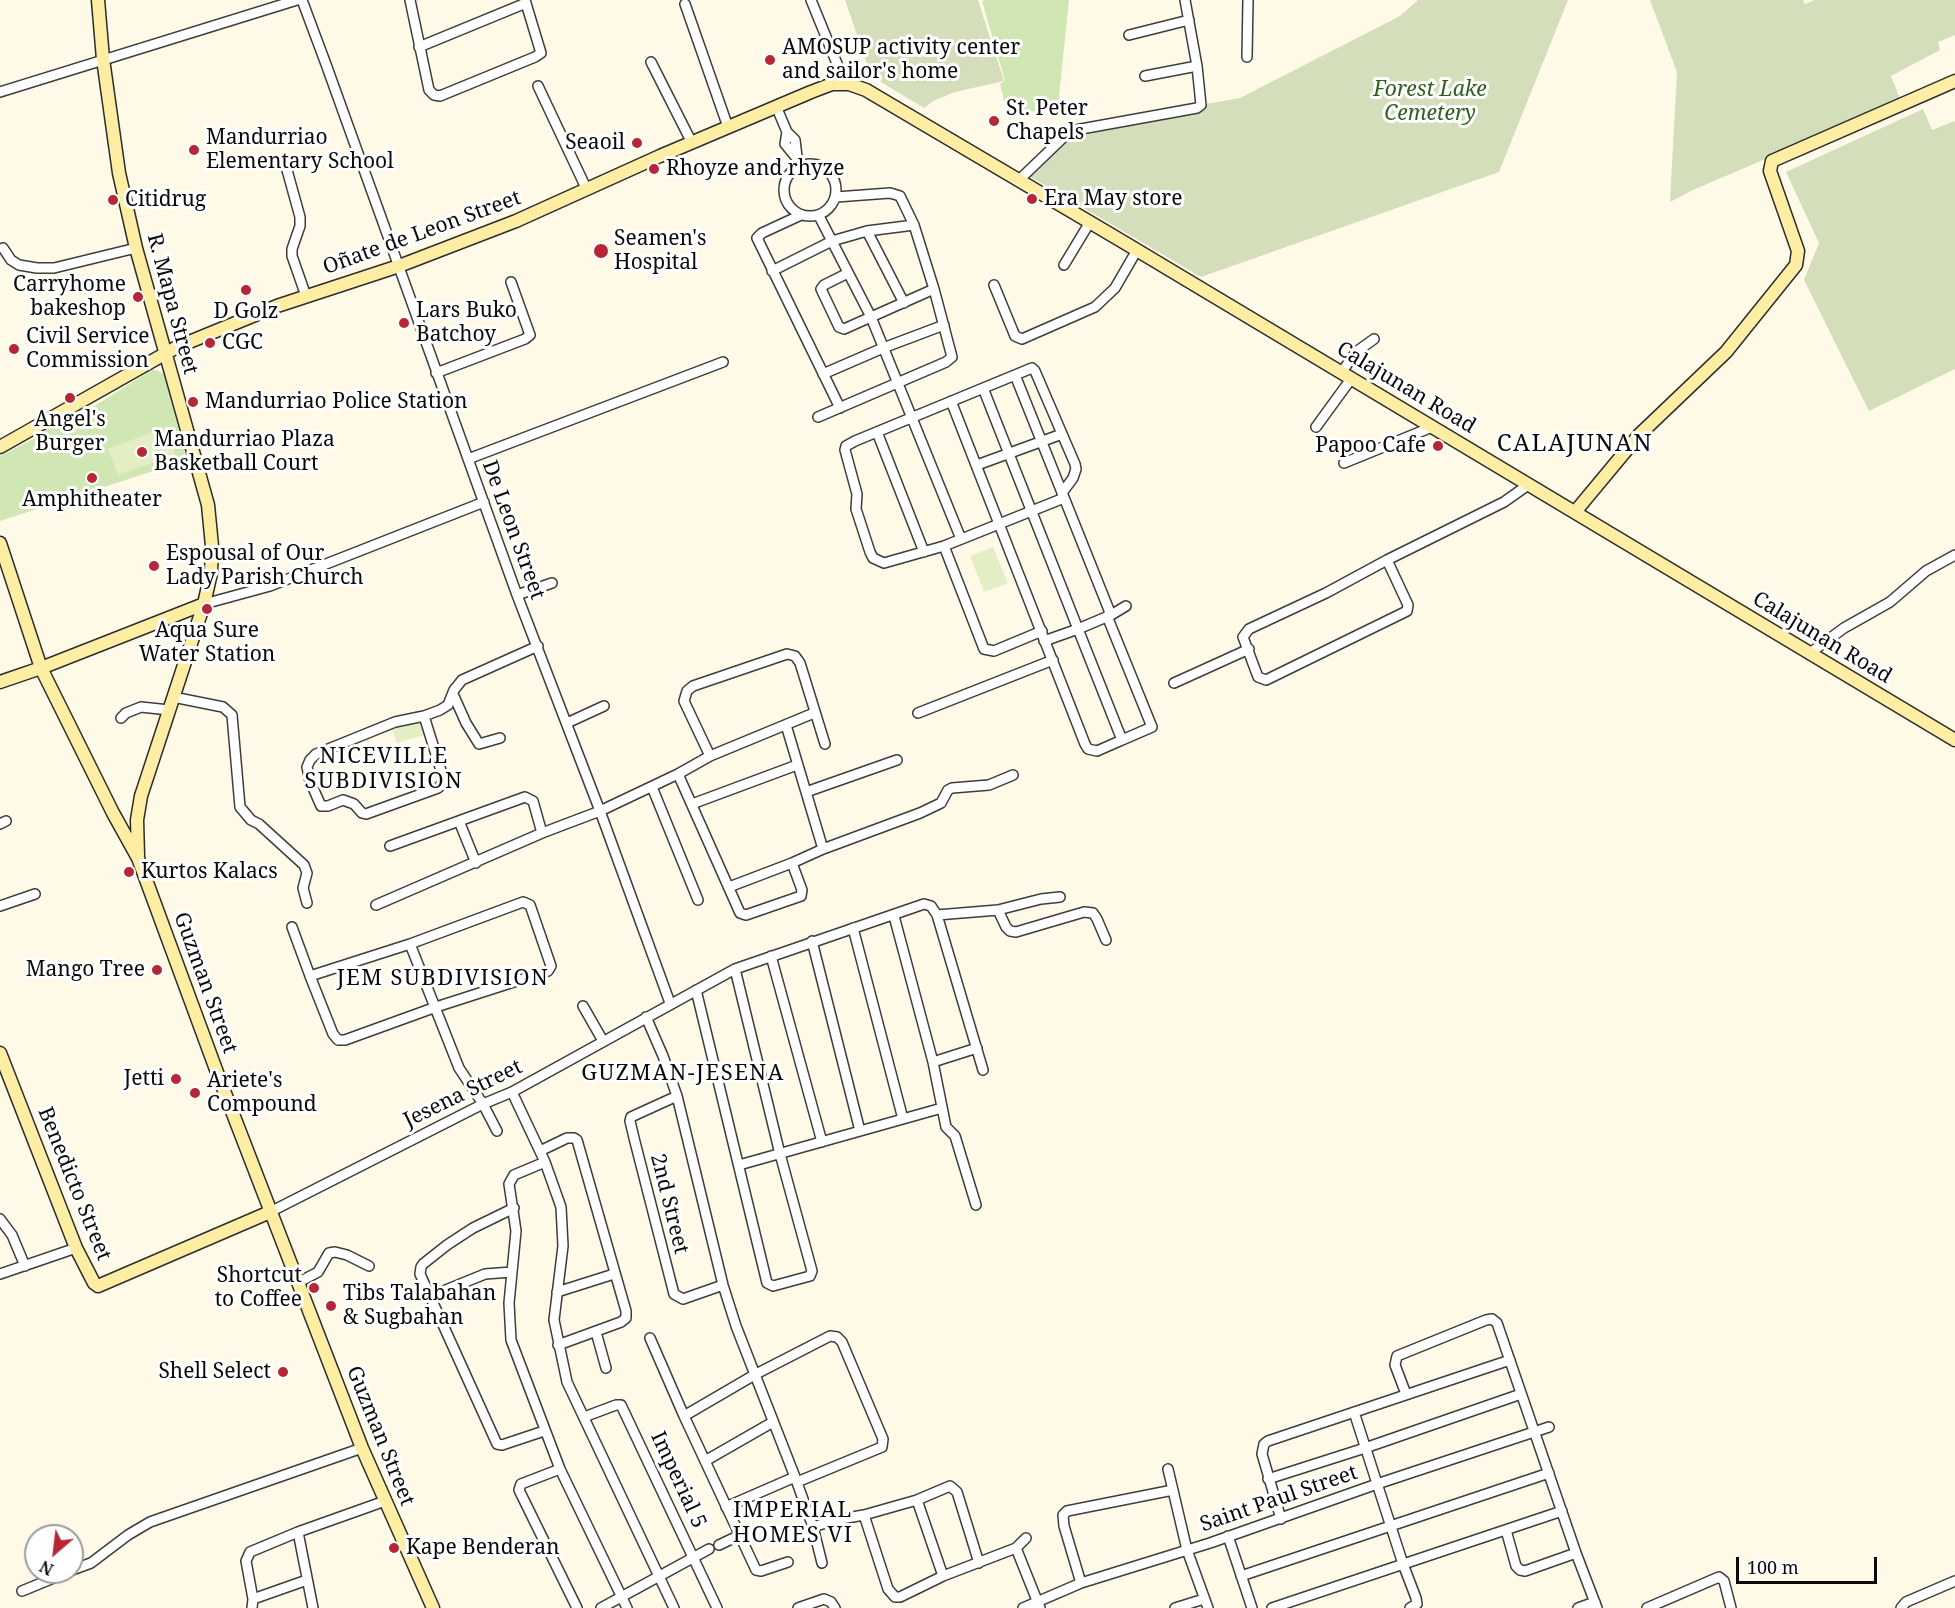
<!DOCTYPE html>
<meta charset="utf-8">
<style>
body{margin:0}
#map{position:relative;width:1955px;height:1608px;overflow:hidden;background:#fff9e8;font-family:"Noto Serif",serif}
canvas{display:block}
.north{position:absolute;left:24px;top:1524px;width:60px;height:60px;box-sizing:border-box;background:#fff;border:2px solid #9d9d9d;border-radius:50%;rotate:208deg;font-size:16px;font-weight:700;line-height:24px;text-align:center;color:#0a0a0a}
.north::after{content:'';display:block;margin:auto;width:21px;height:27px;background:#b62636;clip-path:polygon(50% 0,100% 100%,50% 72%,0 100%)}
.scale{position:absolute;left:1736px;top:1557px;width:141px;height:27px;box-sizing:border-box;border:3px solid #0a0a0a;border-top:0;padding-left:8px;font-size:18px;line-height:21px;white-space:nowrap;color:#0a0a0a;-webkit-text-stroke:4px #fff;paint-order:stroke}
</style>
<div id="map">
<canvas width="1955" height="1608"></canvas>
<div class="north">N</div>
<div class="scale">100 m</div>
</div>
<script>
const ctx = document.querySelector('canvas').getContext('2d');
ctx.lineJoin = 'round';
function fill(path, color) {
  ctx.fillStyle = color;
  ctx.fill(path, 'evenodd');
}
function poly(rows) {
  const path = new Path2D();
  for (const r of rows) {
    if (r.length === 3) {
      path.moveTo(r[0] + r[2], r[1]);
      path.arc(r[0], r[1], r[2], 0, 2 * Math.PI);
      continue;
    }
    path.moveTo(r[0], r[1]);
    for (let i = 2; i < r.length; i += 2) path.lineTo(r[i], r[i + 1]);
  }
  return path;
}
function stroke(path, color, width, dash) {
  ctx.strokeStyle = color;
  ctx.lineWidth = width;
  ctx.lineCap = dash ? 'butt' : 'round';
  ctx.setLineDash(dash || []);
  ctx.stroke(path);
}
function drawText(font, color, halo, rows, align = 'center') {
  ctx.font = font + ' "Noto Serif",serif';
  ctx.lineWidth = 6;
  ctx.setLineDash([]);
  ctx.textBaseline = 'middle';
  ctx.strokeStyle = halo;
  ctx.fillStyle = color;
  for (const [text, x, y, turn = 0] of rows) {
    ctx.save();
    ctx.translate(x, y);
    ctx.rotate((+turn || 0) * Math.PI / 180);
    ctx.textAlign = isNaN(turn) ? turn : align;
    if (halo) ctx.strokeText(text, 0, 0);
    ctx.fillText(text, 0, 0);
    ctx.restore();
  }
}
fill(poly([
 [986,0,1069,0,1058,106,1020,114,1005,105,1000,84,1005,81,982,1],
 [152,370,157,370,164,375,187,460,0,521,0,456,43,434,44,431,83,410,88,410]
]), '#d1e7b3');
fill(poly([
 [845,0,978,0,1004,81,955,92,933,101,924,108,871,76],
 [1418,0,1568,0,1499,172,1201,277,1029,176,1074,133,1206,109,1206,104,1240,98,1400,16],
 [1650,0,1803,0,1805,4,1815,0,1955,0,1955,35,1938,42,1940,50,1891,76,1901,101,1693,190,1670,202,1677,72],
 [1923,109,1932,130,1955,121,1955,369,1869,411,1804,280,1819,243,1786,172]
]), '#d5debb');
fill(poly([
 [166,427,175,455,118,475,108,449],
 [993,547,1008,583,984,592,970,556],
 [420,721,424,735,397,743,392,729]
]), '#e3eec5');
const street = poly([
 [302,0,327,67,517,595,600,811,670,1003],
 [410,0,429,90,434,95,440,96,535,57,541,53,525,0],
 [811,0,840,71,843,84],
 [685,4,728,127],
 [1129,35,1189,20],
 [419,47,526,3],
 [1247,57,1248,0],
 [651,62,692,143],
 [1145,76,1197,66],
 [538,86,587,190],
 [0,92,297,0],
 [776,106,787,132,795,140,797,157],
 [787,132,785,144,799,161],
 [810,190,26],
 [287,170,300,217,300,226,292,249,292,256,306,296],
 [1019,180,1070,131,1197,108,1201,105,1197,66,1185,0],
 [801,215,762,233,757,238,840,408],
 [819,216,871,317,961,539],
 [867,231,904,303],
 [3,248,11,260,19,265,37,268,54,268,136,248],
 [1064,265,1090,222],
 [772,271,832,241,867,231,914,225],
 [848,273,824,285,821,289,839,327,844,329,934,289],
 [994,285,1015,336,1022,339,1095,307,1115,288,1137,250],
 [436,373,525,339,530,335,511,282],
 [1341,373,1356,352,1374,339],
 [823,374,883,348,944,325],
 [983,388,1078,629,1044,641],
 [951,401,1085,744,1088,749,1097,751,1122,740,1078,629,1111,615,1015,375],
 [818,417,946,362,952,357,934,289,914,225,900,196,890,193,836,197],
 [1316,427,1351,379],
 [877,432,924,552],
 [468,459,723,362],
 [1344,463,1432,427],
 [977,465,1062,434],
 [1062,493,1073,478,1076,469,1075,464,1035,371,1032,368,855,441,846,446,845,450,857,494,856,509,870,552,873,558,884,563,944,546,1064,498],
 [944,546,984,649,994,651,1042,631],
 [1387,560,1408,605,1407,611,1266,680,1258,677,1243,637,1249,629,1326,593,1387,560,1504,502,1528,485],
 [517,595,552,583],
 [204,604,270,586,484,502],
 [1111,615,1126,606],
 [1107,616,1152,727,1122,740],
 [1810,653,1844,628,1890,602,1926,571,1955,555],
 [1174,683,1249,649],
 [453,694,466,723,479,744,500,738],
 [173,697,223,707,232,715,240,807,251,820,259,824,304,865,307,873,303,888,307,903],
 [918,713,1053,660],
 [424,716,443,777,443,783,438,788,366,814,362,813,354,804,343,800,328,806,321,806,310,781,307,767,310,760,316,754,395,722,424,716,440,710,448,705,454,690,462,680,538,646],
 [121,718,126,713,141,707,169,710],
 [567,723,604,706],
 [786,725,823,849],
 [710,756,684,701,687,691,693,686,787,654,795,656,800,663,825,744],
 [678,774,740,913,746,915,801,896,802,890,792,863],
 [652,787,698,900],
 [806,792,897,760],
 [692,804,797,765],
 [459,821,476,863],
 [0,824,6,821],
 [390,846,525,797,533,801,542,833],
 [729,887,792,863,823,849,920,813,941,803,948,790,952,788,989,785,1013,775],
 [376,905,542,833,600,811,678,774,710,756,814,713],
 [0,906,35,894],
 [998,910,1006,927,1010,931,1016,932,1084,912,1093,913,1097,919,1106,940],
 [937,915,998,910,1041,899,1060,897],
 [894,916,933,1062,946,1127,955,1136,976,1205],
 [292,927,310,976,333,1034,338,1040,345,1040,436,1007,548,971,551,966,530,905,523,902,410,944,310,976],
 [853,928,903,1119],
 [812,941,860,1131],
 [410,944,459,1068,483,1104,497,1131],
 [771,956,822,1142],
 [696,990,767,1283,773,1286,810,1276,812,1271,780,1154,735,969],
 [583,1006,603,1041],
 [646,1017,663,1056,677,1096,723,1285,736,1326,795,1477,813,1527,822,1563],
 [933,1062,977,1048],
 [512,1092,545,1162,561,1207,563,1246,554,1320,567,1382,674,1608],
 [677,1096,631,1117,630,1121,634,1138,674,1294,683,1299,723,1285],
 [540,1151,567,1138,574,1138,577,1140,626,1311,626,1318,621,1322,558,1345],
 [545,1162,514,1175,509,1184,516,1231,509,1303,511,1340,560,1469,627,1608],
 [739,1165,942,1108],
 [514,1208,473,1228,447,1245,423,1264,421,1267,420,1274,497,1444,502,1445,544,1431],
 [270,1212,483,1104,512,1092,735,969,924,904,931,906,937,915,983,1070],
 [0,1219,12,1235,25,1266],
 [0,1274,76,1248],
 [299,1282,318,1272,329,1253,335,1252,347,1255,369,1266],
 [557,1292,614,1274],
 [431,1296,485,1274,512,1272],
 [596,1332,606,1368],
 [650,1338,684,1416,756,1570,761,1571,788,1562],
 [1406,1394,1395,1365,1397,1356,1486,1320,1492,1319,1497,1323,1576,1553,1597,1608],
 [1354,1412,1403,1564,1416,1598,1417,1604,1410,1608],
 [684,1416,756,1374,830,1336,837,1337,842,1342,883,1439,882,1447,797,1482,795,1477,726,1507],
 [584,1417,616,1405,621,1405,717,1608],
 [705,1461,773,1422],
 [560,1469,521,1484,519,1490,577,1608],
 [1168,1469,1187,1550,1208,1608],
 [1268,1479,1365,1448,1521,1394],
 [917,1500,943,1576],
 [864,1515,888,1589,895,1597,900,1597,943,1576,1016,1548,1040,1608],
 [1281,1519,1262,1454,1264,1444,1268,1441,1510,1360],
 [813,1527,835,1520,864,1515,917,1500,950,1486,957,1492,979,1563],
 [1506,1530,1516,1566,1520,1570,1525,1571,1576,1553],
 [298,1532,313,1608],
 [1228,1536,1252,1608],
 [719,1545,740,1535],
 [1016,1548,1026,1538],
 [72,1570,91,1563,128,1535,150,1522,362,1448],
 [1241,1576,1549,1473],
 [1081,1583,1064,1526,1063,1515,1067,1511,1173,1490],
 [22,1591,68,1572],
 [253,1599,307,1580],
 [252,1608,253,1599,246,1561,250,1552,298,1532,385,1501],
 [601,1608,709,1549],
 [798,1608,824,1599,831,1602,835,1608],
 [1023,1608,1081,1583,1210,1543,1377,1484,1549,1427],
 [1175,1608,1204,1599],
 [1272,1608,1562,1511],
 [1578,1608,1595,1602],
 [1647,1608,1719,1577,1724,1581,1731,1608],
 [1901,1608,1906,1602,1955,1581]
]);
const secondary = poly([
 [98,0,103,59,119,173,136,248,208,505,212,546,211,573,204,604,141,796,137,820,138,856],
 [0,447,177,347,277,306,399,266,516,221,660,156,811,92,832,84,849,84,866,90,1120,240,1955,740],
 [1575,512,1639,435,1726,352,1796,265,1798,251,1770,171,1772,161,1955,81],
 [0,543,41,668,113,813,138,858,218,1075,362,1448,433,1608],
 [0,682,41,668,204,604],
 [0,1053,76,1248,94,1283,98,1286,270,1212]
]);
stroke(street, '#3d3d3d', 12);
stroke(secondary, '#2c2c2c', 15);
stroke(street, '#fff', 9);
stroke(secondary, '#feeea4', 12);
for (const [x, y, r, color] of [
 [770,60,6,"#b62636"],
 [994,121,6,"#b62636"],
 [637,143,6,"#b62636"],
 [194,150,6,"#b62636"],
 [654,169,6,"#b62636"],
 [1032,199,6,"#b62636"],
 [113,200,6,"#b62636"],
 [601,251,8,"#b62636"],
 [246,290,6,"#b62636"],
 [138,297,6,"#b62636"],
 [404,323,6,"#b62636"],
 [210,343,6,"#b62636"],
 [14,349,6,"#b62636"],
 [70,398,6,"#b62636"],
 [193,402,6,"#b62636"],
 [1438,446,6,"#b62636"],
 [142,452,6,"#b62636"],
 [92,478,6,"#b62636"],
 [154,566,6,"#b62636"],
 [207,609,6,"#b62636"],
 [129,872,6,"#b62636"],
 [157,970,6,"#b62636"],
 [176,1079,6,"#b62636"],
 [195,1093,6,"#b62636"],
 [314,1288,6,"#b62636"],
 [331,1306,6,"#b62636"],
 [283,1372,6,"#b62636"],
 [394,1548,6,"#b62636"]
]) {
  const dot = new Path2D();
  dot.arc(x, y, r, 0, 2 * Math.PI);
  ctx.fillStyle = color;
  ctx.fill(dot);
  stroke(dot, '#fff', 2);
}
drawText('21px', '#0a0a0a', '#fff', [
 ["AMOSUP activity center",782,48],
 ["and sailor's home",782,72],
 ["St. Peter",1006,109],
 ["Chapels",1006,133],
 ["Mandurriao",206,138],
 ["Elementary School",206,162],
 ["Seaoil",625,143,"right"],
 ["Rhoyze and rhyze",666,169],
 ["Era May store",1044,199],
 ["Citidrug",125,200],
 ["Seamen's",614,239],
 ["Hospital",614,263],
 ["Carryhome",126,285,"right"],
 ["bakeshop",126,309,"right"],
 ["Lars Buko",416,311],
 ["Batchoy",416,335],
 ["D Golz",246,312,"center"],
 ["Civil Service",26,337],
 ["Commission",26,361],
 ["CGC",222,343],
 ["Mandurriao Police Station",205,402],
 ["Angel's",70,420,"center"],
 ["Burger",70,444,"center"],
 ["Mandurriao Plaza",154,440],
 ["Basketball Court",154,464],
 ["Papoo Cafe",1426,446,"right"],
 ["Amphitheater",92,500,"center"],
 ["Espousal of Our",166,554],
 ["Lady Parish Church",166,578],
 ["Aqua Sure",207,631,"center"],
 ["Water Station",207,655,"center"],
 ["Kurtos Kalacs",141,872],
 ["Mango Tree",145,970,"right"],
 ["Jetti",164,1079,"right"],
 ["Ariete's",207,1081],
 ["Compound",207,1105],
 ["Shortcut",302,1276,"right"],
 ["to Coffee",302,1300,"right"],
 ["Tibs Talabahan",343,1294],
 ["& Sugbahan",343,1318],
 ["Shell Select",271,1372,"right"],
 ["Kape Benderan",406,1548]
], 'left');
drawText('italic 21px', '#2f5f1d', '#fff', [
 ["Forest Lake",1430,90],
 ["Cemetery",1430,114]
]);
drawText('21px', '#0a0a0a', '#fff', [
 ["Oñate de Leon Street",422,233,-20],
 ["R. Mapa Street",172,304,75],
 ["Calajunan Road",1406,388,31],
 ["De Leon Street",513,530,70],
 ["Calajunan Road",1822,638,31],
 ["Guzman Street",205,983,70],
 ["Jesena Street",463,1094,-26],
 ["Benedicto Street",74,1184,68],
 ["2nd Street",669,1204,76],
 ["Guzman Street",380,1436,68],
 ["Imperial 5",678,1480,65],
 ["Saint Paul Street",1279,1499,-19]
]);
ctx.letterSpacing = '1.5px';
drawText('22px', '#0a0a0a', '#fff', [
 ["NICEVILLE",384,757],
 ["SUBDIVISION",384,782],
 ["JEM SUBDIVISION",443,979],
 ["GUZMAN-JESENA",683,1074],
 ["IMPERIAL",793,1511],
 ["HOMES VI",793,1536]
]);
ctx.letterSpacing = '0px';
ctx.letterSpacing = '1.5px';
drawText('24px', '#0a0a0a', '#fff', [
 ["CALAJUNAN",1575,444]
]);
ctx.letterSpacing = '0px';
</script>
